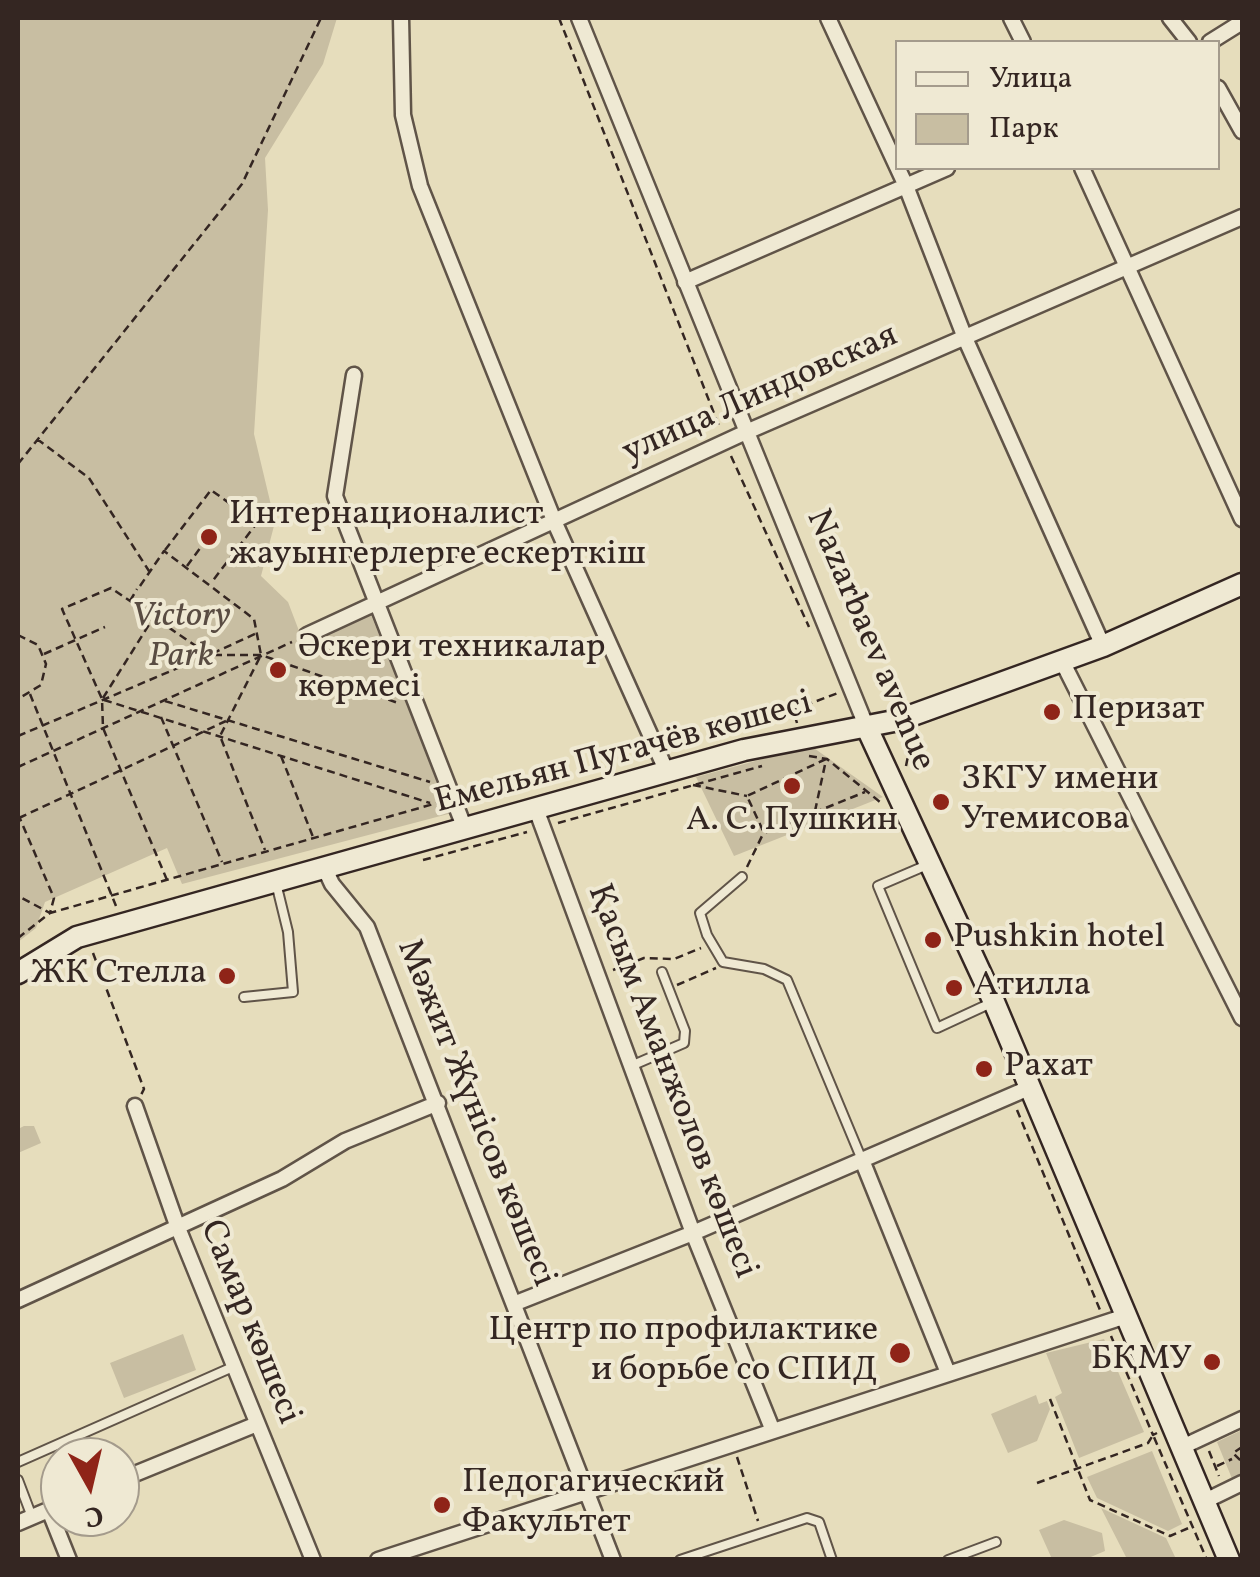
<!DOCTYPE html>
<meta charset="utf-8">
<style>
body{margin:0}
#map{position:relative;width:1260px;height:1577px;overflow:hidden;background:#e6ddbc;font-family:Vollkorn,serif}
canvas{display:block}
.frame{position:absolute;inset:0;border:20px solid #342622;pointer-events:none}
.legend{position:absolute;left:895px;top:40px;width:325px;height:130px;box-sizing:border-box;background:#efe9d3;border:2px solid #a49b8c;margin:0;padding:12px 18px;list-style:none;font-size:30px;color:#342622}
.legend li{display:flex;align-items:center;gap:20px;height:50px}
.legend b{width:50px;border:2px solid #a49b8c}
.north{position:absolute;left:40px;top:1437px;width:100px;height:100px;box-sizing:border-box;background:#efe9d3;border:2px solid #a49b8c;border-radius:50%;rotate:172deg;font-size:28px;font-weight:700;line-height:40px;text-align:center;color:#342622}
.north::after{content:'';display:block;margin:auto;width:35px;height:45px;background:#8f2418;clip-path:polygon(50% 0,100% 100%,50% 72%,0 100%)}
</style>
<div id="map">
<canvas width="1260" height="1577"></canvas>
<div class="frame"></div>
<ul class="legend">
<li><b style="height:12px;background:#efe9d3"></b>Улица</li>
<li><b style="height:28px;background:#c8bea2"></b>Парк</li>
</ul>
<div class="north">С</div>
</div>
<script>
const ctx = document.querySelector('canvas').getContext('2d');
ctx.lineJoin = 'round';
function fill(path, color) {
  ctx.fillStyle = color;
  ctx.fill(path, 'evenodd');
}
function poly(rows) {
  const path = new Path2D();
  for (const r of rows) {
    path.moveTo(r[0], r[1]);
    for (let i = 2; i < r.length; i += 2) path.lineTo(r[i], r[i + 1]);
  }
  return path;
}
function stroke(path, color, width, dash) {
  ctx.strokeStyle = color;
  ctx.lineWidth = width;
  ctx.lineCap = dash ? 'butt' : 'round';
  ctx.setLineDash(dash || []);
  ctx.stroke(path);
}
function drawText(font, color, halo, rows, align = 'center') {
  ctx.font = font + ' Vollkorn,serif';
  ctx.lineWidth = 8;
  ctx.setLineDash([]);
  ctx.textBaseline = 'middle';
  ctx.strokeStyle = halo;
  ctx.fillStyle = color;
  for (const [text, x, y, turn = 0] of rows) {
    ctx.save();
    ctx.translate(x, y);
    ctx.rotate((+turn || 0) * Math.PI / 180);
    ctx.textAlign = isNaN(turn) ? turn : align;
    if (halo) ctx.strokeText(text, 0, 0);
    ctx.fillText(text, 0, 0);
    ctx.restore();
  }
}
fill(poly([
 [18,18,337,18,323,64,265,158,268,210,254,434,275,522,261,576,288,602,304,644,371,615,452,813,182,884,167,848,45,902,36,928,18,942],
 [811,746,883,797,734,856,696,777],
 [24,1126,34,1126,41,1143,18,1153,18,1129],
 [183,1334,196,1370,124,1398,110,1363],
 [1104,1339,1144,1432,1079,1458,1055,1397,1062,1393,1046,1353],
 [1036,1395,1039,1404,1047,1401,1050,1409,1037,1441,1008,1453,991,1414],
 [1242,1430,1242,1476,1233,1481,1217,1442],
 [1152,1451,1182,1524,1168,1531,1097,1498,1087,1477],
 [1101,1508,1166,1538,1176,1559,1127,1559],
 [1064,1520,1102,1533,1105,1551,1086,1559,1052,1559,1039,1530]
]), '#c8bea2');
const lane = poly([
 [927,865,878,886,937,1028,991,1003],
 [742,877,700,913,707,935,723,962,764,969,787,980,862,1160],
 [244,997,293,992,288,932,276,883],
 [631,1066,684,1043,685,1031,662,972],
 [18,1462,235,1366],
 [18,1480,32,1517],
 [680,1560,807,1518,819,1522,832,1560],
 [948,1560,996,1542]
]);
const street = poly([
 [401,18,403,115,420,186,555,523,666,770],
 [579,18,867,728],
 [828,18,906,186,965,338,1103,646],
 [1011,18,1023,42],
 [1170,18,1189,42],
 [1210,42,1242,22],
 [1218,88,1242,131],
 [1082,168,1242,519],
 [685,282,947,168],
 [354,375,335,496,465,829],
 [307,635,744,433,1242,217],
 [1062,661,1242,1018],
 [536,809,693,1233,773,1431],
 [325,869,332,884,367,927,613,1560],
 [135,1106,178,1228,313,1560],
 [862,1160,948,1373],
 [18,1300,282,1179,345,1141,438,1103],
 [516,1303,693,1233,1031,1087],
 [1180,1448,1242,1419],
 [120,1480,257,1424],
 [1203,1502,1242,1483],
 [49,1510,69,1560],
 [18,1523,60,1505],
 [378,1560,1126,1316]
]);
const secondary = poly([
 [867,728,994,1002,1229,1560],
 [18,973,77,937,744,750,899,720,1103,646,1242,584]
]);
stroke(lane, '#605448', 12);
stroke(street, '#605448', 19);
stroke(secondary, '#342622', 25);
stroke(poly([
 [559,18,719,426],
 [37,439,89,478,149,571],
 [731,456,809,627],
 [18,464,242,184,321,18],
 [165,550,211,490,257,523,211,583],
 [187,566,204,543],
 [140,586,164,551,254,619,261,655,220,736,265,850],
 [130,601,137,589],
 [18,635,38,645,46,664,41,685,18,699],
 [44,654,105,627],
 [214,655,261,655,398,703],
 [30,694,116,906],
 [103,698,152,620],
 [104,700,430,803],
 [165,701,430,782],
 [161,717,222,862],
 [797,723,793,710,838,693],
 [18,736,206,656],
 [281,756,313,837],
 [809,756,827,759,880,802],
 [826,759,747,796,764,833,865,792],
 [906,766,910,746],
 [18,767,292,642],
 [693,785,747,796],
 [815,811,826,760],
 [18,814,54,898,50,913,18,896],
 [19,818,226,721],
 [558,823,762,766],
 [423,860,527,832],
 [747,867,763,834],
 [167,880,103,728,102,699,62,609,111,588,209,655,257,633],
 [18,938,50,913,437,803],
 [93,953,144,1089,141,1095],
 [613,970,644,958,674,959,701,948],
 [677,985,716,968],
 [1017,1110,1100,1310],
 [1111,1336,1153,1435,1157,1433],
 [1050,1399,1090,1500,1170,1536,1191,1527],
 [1242,1447,1233,1453,1242,1462],
 [1209,1451,1219,1476],
 [737,1457,758,1521],
 [1217,1466,1232,1459],
 [1037,1483,1148,1443,1153,1435,1207,1560]
]), '#342622', 2.5, [8, 5]);
stroke(lane, '#efe9d3', 8);
stroke(street, '#efe9d3', 14);
stroke(secondary, '#efe9d3', 20);
for (const [x, y, r, color] of [
 [209,537,10,"#8f2418"],
 [278,670,10,"#8f2418"],
 [1052,712,10,"#8f2418"],
 [792,786,10,"#8f2418"],
 [941,802,10,"#8f2418"],
 [933,940,10,"#8f2418"],
 [227,976,10,"#8f2418"],
 [954,988,10,"#8f2418"],
 [984,1069,10,"#8f2418"],
 [900,1353,12,"#8f2418"],
 [1212,1362,10,"#8f2418"],
 [442,1505,10,"#8f2418"]
]) {
  const dot = new Path2D();
  dot.arc(x, y, r, 0, 2 * Math.PI);
  ctx.fillStyle = color;
  ctx.fill(dot);
  stroke(dot, '#efe9d3', 4);
}
drawText('35px', '#342622', '#efe9d3', [
 ["улица Линдовская",761,396,-24],
 ["Nazarbaev avenue",868,641,67],
 ["Емельян Пугачёв көшесі",624,755,-15],
 ["Қасым Аманжолов көшесі",670,1082,69],
 ["Мәжит Жүнісов көшесі",474,1114,68],
 ["Самар көшесі",248,1323,68]
]);
drawText('35px', '#342622', '#efe9d3', [
 ["Интернационалист",229,517],
 ["жауынгерлерге ескерткіш",229,557],
 ["Әскери техникалар",298,650],
 ["көрмесі",298,690],
 ["Перизат",1072,712],
 ["ЗКГУ имени",961,782],
 ["Утемисова",961,822],
 ["А. С. Пушкин",792,823,"center"],
 ["Pushkin hotel",953,940],
 ["ЖК Стелла",207,976,"right"],
 ["Атилла",974,988],
 ["Рахат",1004,1069],
 ["Центр по профилактике",878,1333,"right"],
 ["и борьбе со СПИД",878,1373,"right"],
 ["БҚМУ",1192,1362,"right"],
 ["Педогагический",462,1485],
 ["Факультет",462,1525]
], 'left');
drawText('italic 35px', '#594c42', '#efe9d3', [
 ["Victory",181,619],
 ["Park",181,659]
]);
</script>
